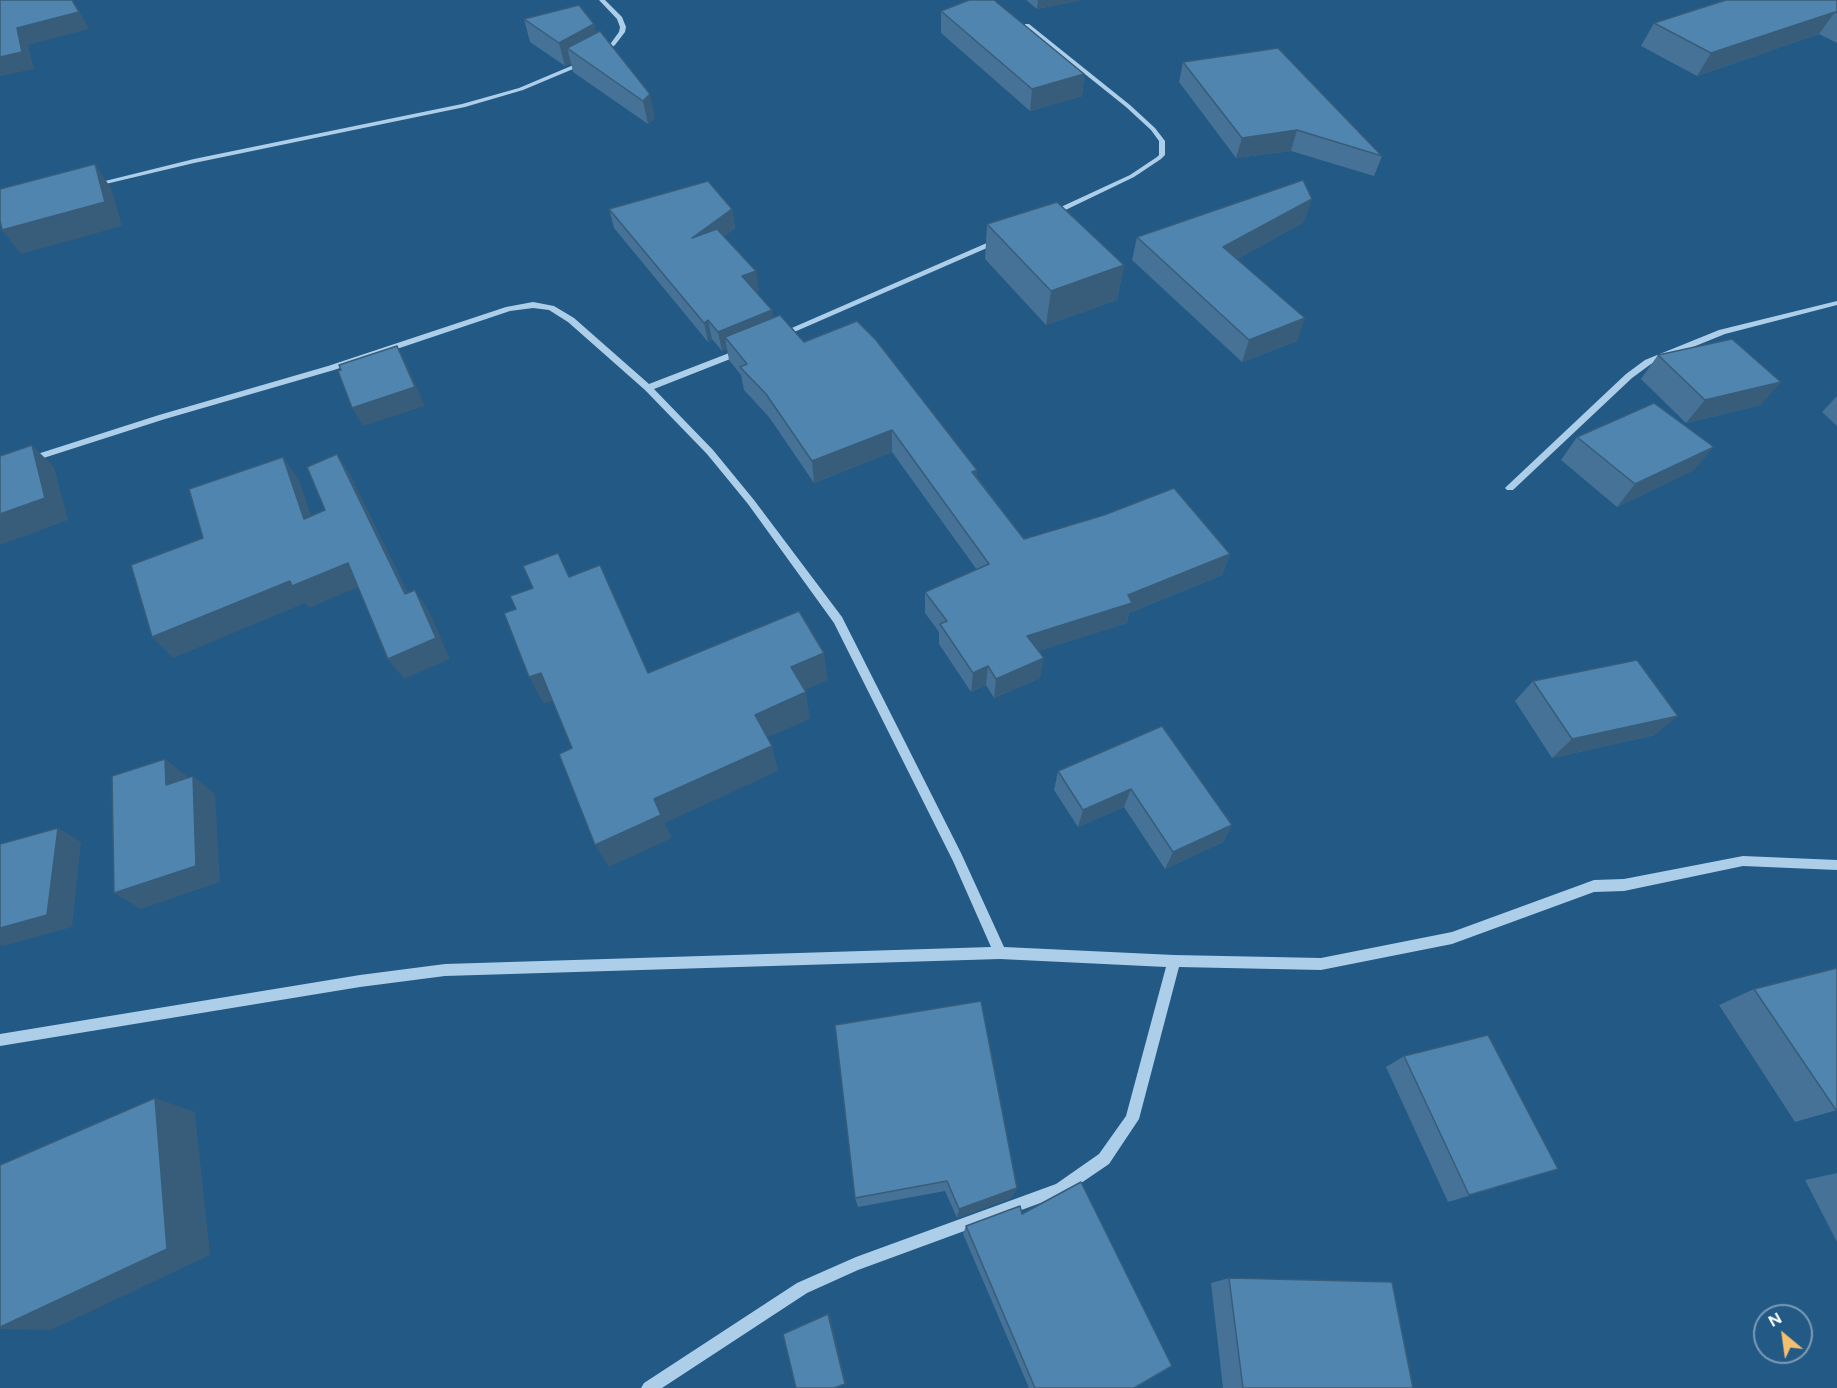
<!DOCTYPE html>
<style>
body{margin:0}
#map{position:relative;width:1837px;height:1388px;overflow:hidden;background:#235985;font-family:Figtree,sans-serif}
canvas{display:block}
.north{position:absolute;left:1753px;top:1304px;width:60px;height:60px;box-sizing:border-box;background:#235985;border:2px solid #7b9bb6;border-radius:50%;rotate:331deg;font-size:16px;font-weight:700;line-height:24px;text-align:center;color:#fff}
.north::after{content:'';display:block;margin:auto;width:21px;height:27px;background:#f4bf6f;clip-path:polygon(50% 0,100% 100%,50% 72%,0 100%)}
</style>
<div id="map">
<canvas width="1837" height="1388"></canvas>
<div class="north">N</div>
</div>
<script>
const ctx = document.querySelector('canvas').getContext('2d');
ctx.lineJoin = 'round';
function poly(rows) {
  const path = new Path2D();
  for (const r of rows) {
    path.moveTo(r[0], r[1]);
    for (let i = 2; i < r.length; i += 2) path.lineTo(r[i], r[i + 1]);
  }
  return path;
}
function fill(path, color) {
  ctx.fillStyle = color;
  ctx.fill(path, 'evenodd');
}
function stroke(path, color, width, dash) {
  ctx.strokeStyle = color;
  ctx.lineWidth = width;
  ctx.lineCap = dash ? 'butt' : 'round';
  ctx.setLineDash(dash || []);
  ctx.stroke(path);
}
fill(poly([
 [599,0,605,0,622,17,626,27,625,32,615,45,600,56,597,54,611,43,619,32,620,27,617,19,599,0],
 [1025,24,1029,24,1130,105,1155,128,1165,141,1165,155,1161,159,1134,177,1053,216,1050,216,1050,212,1130,175,1157,157,1159,155,1159,141,1151,130,1126,107,1025,26,1025,24],
 [583,61,586,63,585,64,523,90,465,107,194,163,93,187,89,185,194,159,462,104,519,88,583,61],
 [996,239,1003,241,785,336,779,336,778,334,996,239],
 [1837,301,1837,305,1725,334,1651,364,1632,378,1513,490,1507,490,1505,488,1507,486,1626,374,1645,360,1719,330,1837,301],
 [533,302,554,306,574,318,649,384,737,350,743,350,743,354,654,389,713,450,754,500,842,617,961,853,1004,947,1174,955,1321,958,1452,932,1594,880,1624,879,1743,856,1837,860,1837,870,1743,866,1624,891,1594,892,1452,944,1321,970,1179,967,1139,1119,1109,1164,1065,1194,858,1270,807,1293,662,1388,641,1388,644,1383,797,1283,856,1257,1056,1184,1099,1154,1126,1116,1166,967,1000,959,445,976,360,987,0,1046,0,1034,360,975,445,964,991,947,953,861,834,623,748,504,707,454,645,390,568,322,549,310,533,308,510,311,334,370,165,419,31,462,27,459,28,457,159,415,328,366,506,307,533,302]
]), '#adcee9');
fill(poly([
 [1026,0,1081,0,1037,9],
 [1837,0,1837,43,1819,34,1697,76,1641,46,1654,23],
 [941,11,1084,74,1082,96,1030,111,941,33],
 [524,19,594,24,596,33,655,118,648,124,573,72,571,63,565,66,530,42],
 [1183,62,1382,156,1374,176,1291,151,1236,158,1179,82],
 [609,209,732,209,735,228,723,237,759,290,756,291,773,317,804,342,977,477,1024,539,1230,554,1222,575,1129,613,1127,623,1038,651,1040,678,994,698,986,685,971,692,939,644,939,632,925,613,925,592,977,570,892,452,814,483,769,417,744,390,741,375,729,360,727,349,722,351,712,339,708,342,614,228],
 [1304,222,1237,259,1297,341,1242,362,1132,260,1137,237],
 [987,224,1124,265,1117,300,1046,325,985,259],
 [1658,355,1761,405,1686,423,1641,379],
 [1837,396,1837,426,1822,412],
 [1577,437,1694,470,1617,507,1561,460],
 [1533,681,1655,735,1552,758,1515,701],
 [1162,726,1232,825,1223,842,1165,869,1124,807,1078,827,1054,790,1058,771],
 [1754,989,1837,1110,1795,1122,1719,1005],
 [835,1025,1017,1188,1011,1198,957,1218,945,1191,858,1207,855,1198],
 [1404,1056,1558,1169,1448,1202,1386,1067],
 [1837,1173,1837,1242,1805,1180],
 [1022,1214,1134,1388,1029,1388,963,1234,966,1226],
 [1229,1278,1413,1388,1223,1388,1211,1283]
]), '#457296');
fill(poly([
 [72,0,73,0,89,29,28,45,34,69,0,76,0,57,17,28],
 [1038,0,1081,0,1037,9],
 [1835,12,1819,34,1697,76,1711,53],
 [594,24,600,47,567,48,571,63,565,66,559,43],
 [1084,74,1082,96,1030,111,1032,89],
 [650,94,655,118,648,124,643,101],
 [1297,130,1291,151,1236,158,1242,138],
 [95,164,111,188,122,226,21,254,2,230],
 [1312,199,1304,222,1217,270,1223,247],
 [732,209,735,228,696,258,692,238],
 [1124,265,1117,300,1046,325,1051,291],
 [756,271,759,290,745,295,742,276],
 [772,310,775,329,725,337,727,349,722,351,718,332],
 [1305,318,1297,341,1242,362,1249,340],
 [708,320,712,339,708,342,704,323],
 [397,346,407,365,425,406,363,426,352,408],
 [1781,382,1761,405,1686,423,1705,400],
 [892,430,892,452,814,483,812,461],
 [32,445,54,467,68,520,0,545,0,514],
 [1714,447,1694,470,1617,507,1635,484],
 [337,454,351,476,419,615,405,594],
 [283,457,299,480,320,541,304,519],
 [977,470,976,492,972,472],
 [1230,554,1222,575,1129,613,1127,623,1024,656,1027,636],
 [348,563,363,585,309,608,305,603,173,658,152,637,290,581],
 [415,590,429,611,450,659,404,679,388,659],
 [824,653,828,680,796,694,791,667],
 [1044,658,1040,678,994,698,996,679],
 [988,666,986,685,971,692,973,673],
 [541,673,556,699,544,704,529,677],
 [806,692,810,719,761,740,755,715],
 [1678,716,1655,735,1552,758,1572,739],
 [772,746,778,771,665,823,672,838,609,867,595,845,654,799],
 [165,759,188,777,189,803,166,785],
 [193,776,215,794,220,882,141,909,114,893],
 [1131,789,1124,807,1078,827,1083,810],
 [1232,825,1223,842,1165,869,1173,852],
 [58,828,81,842,72,927,3,946,0,945,0,928],
 [155,1098,195,1112,210,1255,51,1330,0,1329,0,1327],
 [1017,1188,1011,1198,957,1218,959,1209],
 [828,1314,830,1315,846,1383,834,1388]
]), '#385d7a');
const building = poly([
 [0,0,72,0,79,12,17,28,22,52,0,57,0,0],
 [969,0,994,0,1084,74,1032,89,941,11,969,0],
 [1726,0,1837,0,1837,13,1835,12,1711,53,1654,23,1726,0],
 [579,5,594,24,559,43,524,19,579,5],
 [600,31,650,94,643,101,567,48,600,31],
 [1278,48,1382,156,1297,130,1242,138,1183,62,1278,48],
 [95,164,105,202,2,230,0,220,0,189,95,164],
 [1303,180,1312,199,1223,247,1305,318,1249,340,1137,237,1303,180],
 [708,181,732,209,692,238,717,229,756,271,742,276,772,310,718,332,708,320,704,323,609,209,708,181],
 [1057,202,1124,265,1051,291,987,224,1057,202],
 [780,315,804,342,857,321,876,340,977,470,972,472,1024,539,1104,515,1174,488,1230,554,1128,595,1132,603,1027,636,1044,658,996,679,988,666,973,673,940,624,947,621,925,592,989,564,892,430,812,461,766,394,740,367,747,364,725,337,780,315],
 [1732,339,1781,382,1705,400,1658,355,1732,339],
 [397,346,415,387,352,408,338,371,341,370,339,365,397,346],
 [1654,403,1714,447,1635,484,1577,437,1654,403],
 [32,445,45,498,0,514,0,456,32,445],
 [337,454,405,594,415,590,436,638,388,659,348,563,292,586,290,581,152,637,131,565,203,538,189,489,283,457,304,519,325,510,307,467,337,454],
 [558,553,569,577,600,565,648,673,799,611,824,653,791,667,806,692,755,715,772,746,654,799,661,815,595,845,559,754,572,748,541,673,529,677,504,613,516,609,510,596,533,588,523,566,558,553],
 [1637,660,1678,716,1572,739,1533,681,1637,660],
 [1162,726,1232,825,1173,852,1131,789,1083,810,1058,771,1162,726],
 [165,759,166,785,193,776,196,866,114,893,112,776,165,759],
 [58,828,47,915,0,928,0,844,58,828],
 [1837,968,1837,1110,1836,1110,1754,989,1837,968],
 [981,1001,1017,1188,959,1209,947,1181,855,1198,835,1025,981,1001],
 [1488,1035,1558,1169,1469,1195,1404,1056,1488,1035],
 [155,1098,167,1249,0,1327,0,1165,155,1098],
 [1081,1182,1172,1366,1134,1388,1035,1388,966,1226,1020,1206,1022,1214,1081,1182],
 [1229,1278,1392,1282,1413,1388,1243,1388,1229,1278],
 [828,1314,845,1384,834,1388,796,1388,783,1334,828,1314]
]);
fill(building, '#5085af');
stroke(building, '#385d7a', 1.5);
</script>
